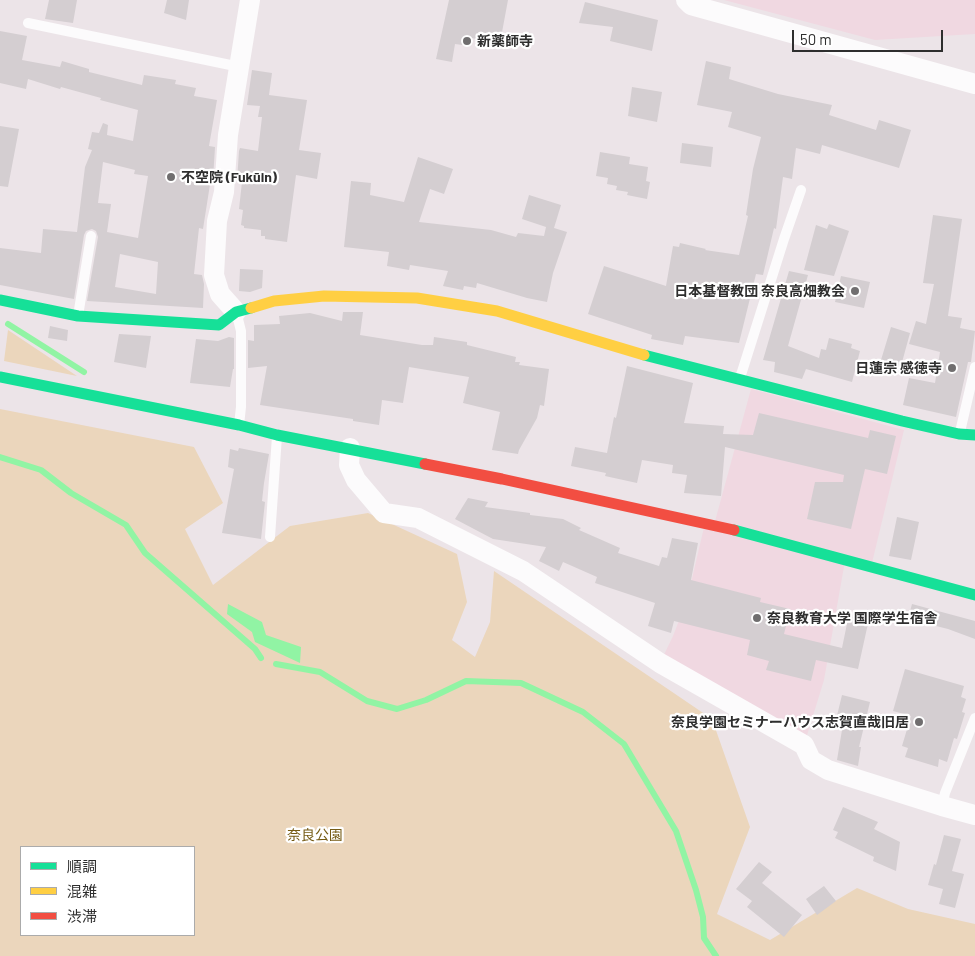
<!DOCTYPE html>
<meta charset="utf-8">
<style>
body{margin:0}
#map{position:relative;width:975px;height:956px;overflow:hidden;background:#ece4e8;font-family:Barlow,"Noto Sans JP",sans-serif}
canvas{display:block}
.legend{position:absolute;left:20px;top:846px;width:175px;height:90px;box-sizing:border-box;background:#fff;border:1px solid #ababab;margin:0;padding:6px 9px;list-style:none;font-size:15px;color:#2e2e2e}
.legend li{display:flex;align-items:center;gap:10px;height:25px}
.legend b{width:25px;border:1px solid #ababab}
.scale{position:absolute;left:792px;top:30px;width:151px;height:22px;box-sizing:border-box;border:2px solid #2e2e2e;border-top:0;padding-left:6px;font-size:15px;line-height:18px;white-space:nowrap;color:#2e2e2e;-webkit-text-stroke:4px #fff;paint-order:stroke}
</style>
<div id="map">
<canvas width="975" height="956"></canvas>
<ul class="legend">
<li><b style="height:6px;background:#16e098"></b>順調</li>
<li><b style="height:6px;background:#ffcf43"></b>混雑</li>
<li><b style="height:6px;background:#f24e42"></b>渋滞</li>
</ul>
<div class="scale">50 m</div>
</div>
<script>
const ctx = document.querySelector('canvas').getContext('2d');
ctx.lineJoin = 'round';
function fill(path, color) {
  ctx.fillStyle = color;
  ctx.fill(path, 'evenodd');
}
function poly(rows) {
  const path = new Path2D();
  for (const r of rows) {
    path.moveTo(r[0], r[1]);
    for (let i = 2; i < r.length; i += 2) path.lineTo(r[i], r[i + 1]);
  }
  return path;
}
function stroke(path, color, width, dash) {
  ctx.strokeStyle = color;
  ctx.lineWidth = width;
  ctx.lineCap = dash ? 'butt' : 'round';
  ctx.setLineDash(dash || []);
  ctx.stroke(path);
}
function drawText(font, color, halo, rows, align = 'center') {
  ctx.font = font + ' Barlow,"Noto Sans JP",sans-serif';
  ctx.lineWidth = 4.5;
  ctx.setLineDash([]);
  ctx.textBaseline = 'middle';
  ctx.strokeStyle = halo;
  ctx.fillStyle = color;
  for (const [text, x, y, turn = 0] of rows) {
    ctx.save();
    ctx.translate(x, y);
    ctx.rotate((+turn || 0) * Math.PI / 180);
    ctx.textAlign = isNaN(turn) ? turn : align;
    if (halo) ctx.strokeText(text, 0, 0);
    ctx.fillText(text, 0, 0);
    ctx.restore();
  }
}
fill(poly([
 [724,0,975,0,975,34,875,40],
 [751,389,904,430,871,567,845,561,824,680,804,745,660,663,673,636,687,600,705,523,714,525]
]), '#f0d8e1');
fill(poly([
 [8,330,77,376,4,361],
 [0,409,194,447,223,503,185,529,213,585,290,526,368,513,457,554,467,602,452,640,475,657,490,622,494,571,712,719,750,827,717,914,770,940,857,888,908,909,975,924,975,956,0,956],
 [21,847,194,847,194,935,21,935]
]), '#ebd6bc');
fill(poly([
 [228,604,262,622,266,635,301,647,300,663,255,642,252,632,227,614]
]), '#91f4a4');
stroke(poly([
 [8,324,84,372],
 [0,457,41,470,71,493,126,525,145,553,255,649,261,658],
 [276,664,320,672,367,701,397,709,426,700,466,681,521,683,583,712,624,744,676,831,696,890,703,917,704,938,716,956]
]), '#91f4a4', 6);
fill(poly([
 [49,0,77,0,73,23,45,19],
 [167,0,189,0,186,20,164,13],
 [449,0,508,0,500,43,471,38,470,46,455,44,452,62,436,59],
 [585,2,658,20,652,51,610,41,613,27,579,23],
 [0,31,27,36,22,60,60,67,62,61,89,69,89,72,142,85,144,75,176,80,175,84,196,88,194,96,217,100,209,146,215,147,213,179,211,178,203,229,199,228,194,274,202,275,204,284,203,308,87,301,98,237,96,231,92,229,86,231,84,235,74,299,0,285,0,248,41,253,43,229,77,232,85,167,92,150,88,149,92,132,99,133,103,123,108,125,107,135,133,141,138,110,100,100,101,98,61,87,60,89,28,79,26,89,0,83],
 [103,162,135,170,134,174,148,176,138,238,107,232,111,204,98,203],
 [120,254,158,262,156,294,115,287],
 [706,61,731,67,729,79,778,94,832,105,829,115,876,130,879,120,911,130,899,168,822,145,820,154,796,148,792,179,783,177,776,229,774,228,763,275,756,274,739,343,685,336,683,345,651,339,652,335,588,314,604,266,666,286,673,246,679,247,680,243,706,249,705,250,739,255,748,216,746,215,753,169,761,137,728,127,732,112,697,105],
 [252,70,272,73,269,95,307,100,299,150,321,153,317,179,296,175,287,242,265,239,265,236,261,236,261,230,244,228,244,226,241,225,243,210,239,209,242,182,237,181,239,151,240,148,258,151,262,117,258,117,260,106,247,105],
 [632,87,662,92,657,122,628,116],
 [0,126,19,129,8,187,0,186],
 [682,143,713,147,711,167,680,163],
 [600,152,630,157,629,164,648,167,646,181,650,182,647,199,627,195,628,192,616,190,617,186,607,184,608,178,596,176],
 [418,157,453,169,444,194,430,189,419,222,491,230,516,237,518,233,544,236,546,227,522,219,529,195,561,205,554,228,567,232,553,273,547,302,527,298,477,283,476,288,464,286,463,290,443,286,448,271,410,265,409,270,387,266,389,252,344,247,351,181,371,183,370,195,404,202],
 [933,215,962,219,948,316,962,318,960,328,975,331,971,362,968,362,956,417,903,405,909,378,935,383,940,352,909,344,916,321,926,324,934,284,923,283],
 [829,224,849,231,834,276,804,270,816,225,827,229],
 [240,269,263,270,262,288,250,292,239,291],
 [789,271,808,275,788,346,819,358,821,349,826,350,829,338,852,344,851,348,860,351,852,382,806,369,802,379,774,372,775,362,763,360],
 [841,276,870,282,864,308,835,302],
 [343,312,363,312,360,335,422,345,433,345,434,337,467,342,467,345,516,357,515,362,520,362,519,365,549,369,544,406,540,405,537,418,519,450,518,454,492,450,500,412,463,403,469,377,409,367,403,403,382,400,379,425,353,421,353,419,260,405,267,366,248,368,248,340,254,341,254,325,280,324,279,316,310,313,342,321],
 [50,326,68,330,67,341,48,338],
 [891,327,910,333,901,366,881,360],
 [119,334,151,336,146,368,114,362],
 [229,337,234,338,234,369,233,369,230,387,190,383,196,339,218,341],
 [627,366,693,383,684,423,724,426,723,434,753,435,759,413,868,438,870,430,896,436,887,474,865,469,851,529,807,519,815,482,843,482,844,475,725,447,721,496,684,493,687,475,672,473,673,465,642,460,637,483,605,476,606,473,571,466,575,447,607,453,614,417,616,418],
 [239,448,269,454,264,483,262,501,265,502,261,539,222,533,234,469,228,467,230,449,238,451],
 [468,498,488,502,485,507,530,513,530,515,563,519,581,528,579,530,620,548,618,553,659,566,662,557,667,558,672,538,698,543,691,580,761,598,760,602,790,609,784,634,842,648,849,614,869,619,858,669,816,660,811,681,766,670,769,661,747,655,750,640,674,621,671,633,648,626,655,603,595,583,597,577,563,562,559,571,539,561,546,547,493,539,455,519],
 [897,517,919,522,911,560,889,556],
 [912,604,975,621,975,639,948,629,908,619],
 [905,669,964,686,961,697,966,699,962,712,965,713,957,739,954,738,947,762,939,759,938,767,905,757,908,748,902,746,911,716,893,711],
 [842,695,870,702,859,747,861,747,858,766,837,760,842,730,834,728],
 [843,807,878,822,874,829,900,842,896,871,873,861,874,857,835,838,838,832,833,830],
 [944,835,961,839,952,871,964,874,955,908,939,904,943,889,928,885,934,864,936,865],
 [759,862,772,872,762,883,802,915,784,937,747,907,752,901,736,889],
 [824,886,836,901,817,915,806,899]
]), '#d4ced1');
stroke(poly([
 [28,23,240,67],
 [237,315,241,331,241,407,239,425],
 [78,316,91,236],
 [740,378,784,239,801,190],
 [960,432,975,367],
 [270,537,277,436],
 [942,806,945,793,975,718]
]), '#fcfbfc', 10);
stroke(poly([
 [686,0,691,5,975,84],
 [236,312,220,294,214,275,217,221,224,192,228,135,250,0],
 [350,448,349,465,356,480,384,513,418,518,523,571,660,663,804,745,811,760,828,770,942,806,975,815]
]), '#fcfbfc', 20);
stroke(poly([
 [0,300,78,316,219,325,236,312,251,308],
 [644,355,902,421,959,434,975,435],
 [0,377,239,425,277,435,425,464],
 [734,530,975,595]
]), '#16e098', 11);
stroke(poly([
 [251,308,274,301,324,296,417,298,497,311,644,355]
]), '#ffcf43', 11);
stroke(poly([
 [425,464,502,479,734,530]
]), '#f24e42', 11);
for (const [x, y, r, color] of [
 [467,41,5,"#706e6f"],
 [171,177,5,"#706e6f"],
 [855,291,5,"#706e6f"],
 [952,368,5,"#706e6f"],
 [757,618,5,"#706e6f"],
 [919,722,5,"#706e6f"]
]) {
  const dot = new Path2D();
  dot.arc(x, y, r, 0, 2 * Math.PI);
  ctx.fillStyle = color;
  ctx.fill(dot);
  stroke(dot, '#fff', 2);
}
drawText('bold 14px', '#2e2e2e', '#fff', [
 ["新薬師寺",477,41],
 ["不空院 (Fukūin)",181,177],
 ["日本基督教団 奈良高畑教会",845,291,"right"],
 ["日蓮宗 感徳寺",942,368,"right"],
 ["奈良教育大学 国際学生宿舎",767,618],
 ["奈良学園セミナーハウス志賀直哉旧居",909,722,"right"]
], 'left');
drawText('14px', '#755b14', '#fff', [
 ["奈良公園",315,835]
]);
</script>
